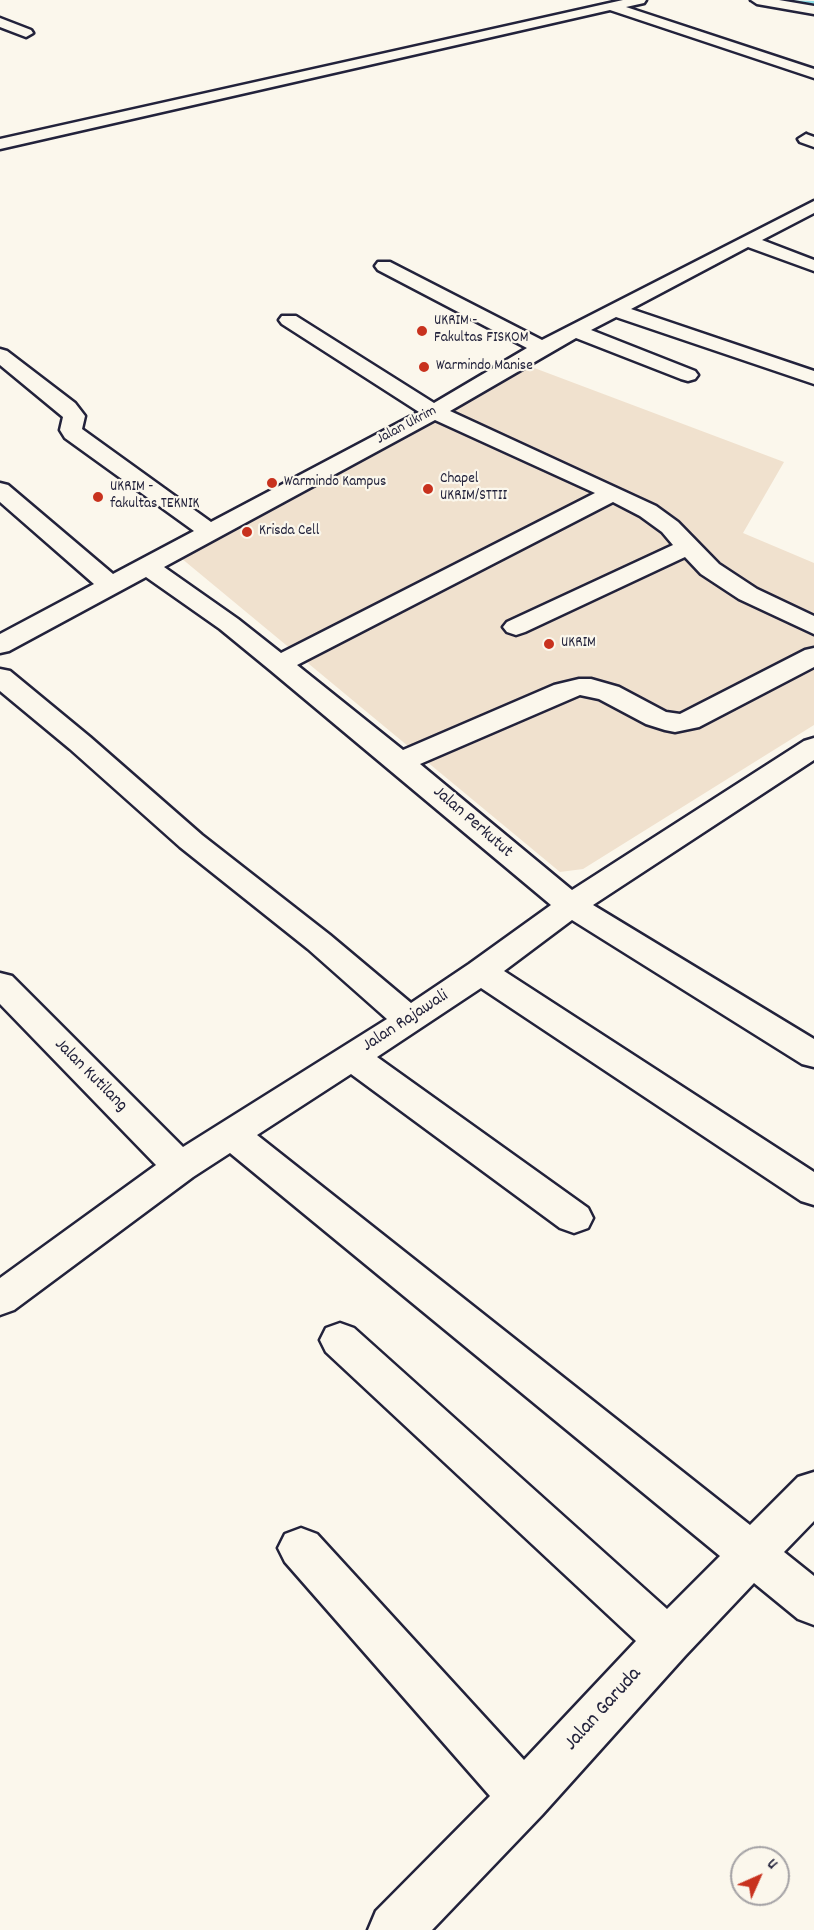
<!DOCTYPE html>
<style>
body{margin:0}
#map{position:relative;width:814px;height:1930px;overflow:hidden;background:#fbf7ec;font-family:Dekko,sans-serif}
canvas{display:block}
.north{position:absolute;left:730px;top:1846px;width:60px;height:60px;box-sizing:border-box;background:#fbf7ec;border:2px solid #a4a2a5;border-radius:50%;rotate:45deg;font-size:16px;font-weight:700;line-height:24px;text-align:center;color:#22223b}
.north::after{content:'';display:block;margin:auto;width:21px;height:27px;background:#c8321e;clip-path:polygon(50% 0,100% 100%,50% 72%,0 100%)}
</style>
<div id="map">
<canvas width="814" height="1930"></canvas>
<div class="north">U</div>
</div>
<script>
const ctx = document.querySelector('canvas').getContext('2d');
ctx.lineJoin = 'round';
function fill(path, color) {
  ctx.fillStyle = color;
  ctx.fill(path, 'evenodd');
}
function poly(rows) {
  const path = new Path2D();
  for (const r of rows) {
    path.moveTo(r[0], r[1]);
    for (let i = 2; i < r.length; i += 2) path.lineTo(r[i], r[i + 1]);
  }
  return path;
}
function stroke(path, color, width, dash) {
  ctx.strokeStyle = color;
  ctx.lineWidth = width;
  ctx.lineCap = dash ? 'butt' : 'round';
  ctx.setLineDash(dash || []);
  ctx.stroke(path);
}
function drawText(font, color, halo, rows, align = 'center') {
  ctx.font = font + ' Dekko,sans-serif';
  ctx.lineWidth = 4.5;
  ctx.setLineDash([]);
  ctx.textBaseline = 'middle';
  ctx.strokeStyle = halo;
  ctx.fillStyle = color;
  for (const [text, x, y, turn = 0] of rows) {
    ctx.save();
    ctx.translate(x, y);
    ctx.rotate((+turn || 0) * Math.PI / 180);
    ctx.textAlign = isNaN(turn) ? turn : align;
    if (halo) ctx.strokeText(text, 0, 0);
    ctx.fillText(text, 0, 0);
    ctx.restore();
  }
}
fill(poly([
 [529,366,784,462,743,533,814,563,814,725,583,869,560,872,181,558]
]), '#f0e1ce');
fill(poly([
 [777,0,814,1,814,9,779,3,777,0]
]), '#8edfe8');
const minor = poly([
 [623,0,646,0,644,3,626,7,814,69,814,78,610,10,0,149,0,139,623,0],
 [751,0,779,0,814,6,814,14,757,4,751,0],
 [0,18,31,30,33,33,26,37,0,27,0,18],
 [806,134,814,137,814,147,800,142,798,139,806,134],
 [814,201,814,213,762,240,814,260,814,271,748,247,631,309,814,371,814,384,616,317,591,330,695,371,698,375,695,379,688,381,681,379,576,338,450,411,656,506,678,522,719,564,757,589,814,616,814,634,739,599,701,574,685,557,525,632,516,635,507,632,503,627,507,622,673,545,662,532,640,516,613,502,297,665,403,750,554,685,579,679,591,679,619,687,666,712,680,714,805,650,814,648,814,667,699,727,675,732,665,730,646,724,599,699,580,695,420,764,572,890,804,741,814,738,814,760,593,905,814,1039,814,1067,802,1064,572,920,504,971,814,1172,814,1205,801,1201,481,988,377,1057,588,1208,593,1218,588,1228,574,1233,560,1228,351,1074,257,1135,750,1525,798,1477,814,1472,814,1521,784,1552,814,1576,814,1625,798,1619,754,1583,685,1656,542,1815,432,1930,368,1930,376,1911,490,1796,285,1562,278,1548,285,1534,301,1528,317,1534,524,1760,636,1641,326,1352,320,1340,326,1328,340,1323,354,1328,667,1609,720,1556,230,1153,193,1177,14,1310,0,1315,0,1278,156,1165,0,1004,0,973,12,976,183,1147,387,1019,308,949,180,847,70,749,0,691,0,669,10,671,90,737,202,835,330,935,411,1003,469,964,551,905,270,670,220,629,146,577,9,651,0,653,0,634,94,584,0,502,0,483,8,485,113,574,194,531,65,438,60,430,63,417,0,365,0,349,7,351,75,403,85,416,82,429,211,522,419,412,282,324,279,320,282,316,296,316,434,403,527,348,378,270,375,266,378,262,390,262,542,340,814,201],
 [435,420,595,493,281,653,238,619,164,567,435,420]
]);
stroke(minor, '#22223b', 5);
fill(minor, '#fbf7ec');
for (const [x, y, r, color] of [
 [422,331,6,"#c8321e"],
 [424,367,6,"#c8321e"],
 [272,483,6,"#c8321e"],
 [428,489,6,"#c8321e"],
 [98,497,6,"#c8321e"],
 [247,532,6,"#c8321e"],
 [549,644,6,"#c8321e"]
]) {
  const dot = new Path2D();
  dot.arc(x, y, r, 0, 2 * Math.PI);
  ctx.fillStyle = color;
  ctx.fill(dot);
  stroke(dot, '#fbf7ec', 2);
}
drawText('15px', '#22223b', '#fbf7ec', [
 ["UKRIM -",434,322],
 ["Fakultas FISKOM",434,339],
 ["Warmindo Manise",436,367],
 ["Chapel",440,480],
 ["UKRIM/STTII",440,497],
 ["Warmindo Kampus",284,483],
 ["UKRIM -",110,488],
 ["fakultas TEKNIK",110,505],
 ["Krisda Cell",259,532],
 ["UKRIM",561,644]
], 'left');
drawText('15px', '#22223b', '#fbf7ec', [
 ["Jalan Ukrim",407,426,-28]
]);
drawText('18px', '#22223b', '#fbf7ec', [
 ["Jalan Perkutut",472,823,41],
 ["Jalan Rajawali",406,1022,-33],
 ["Jalan Kutilang",90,1076,45]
]);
drawText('21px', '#22223b', '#fbf7ec', [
 ["Jalan Garuda",604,1710,-48]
]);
</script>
